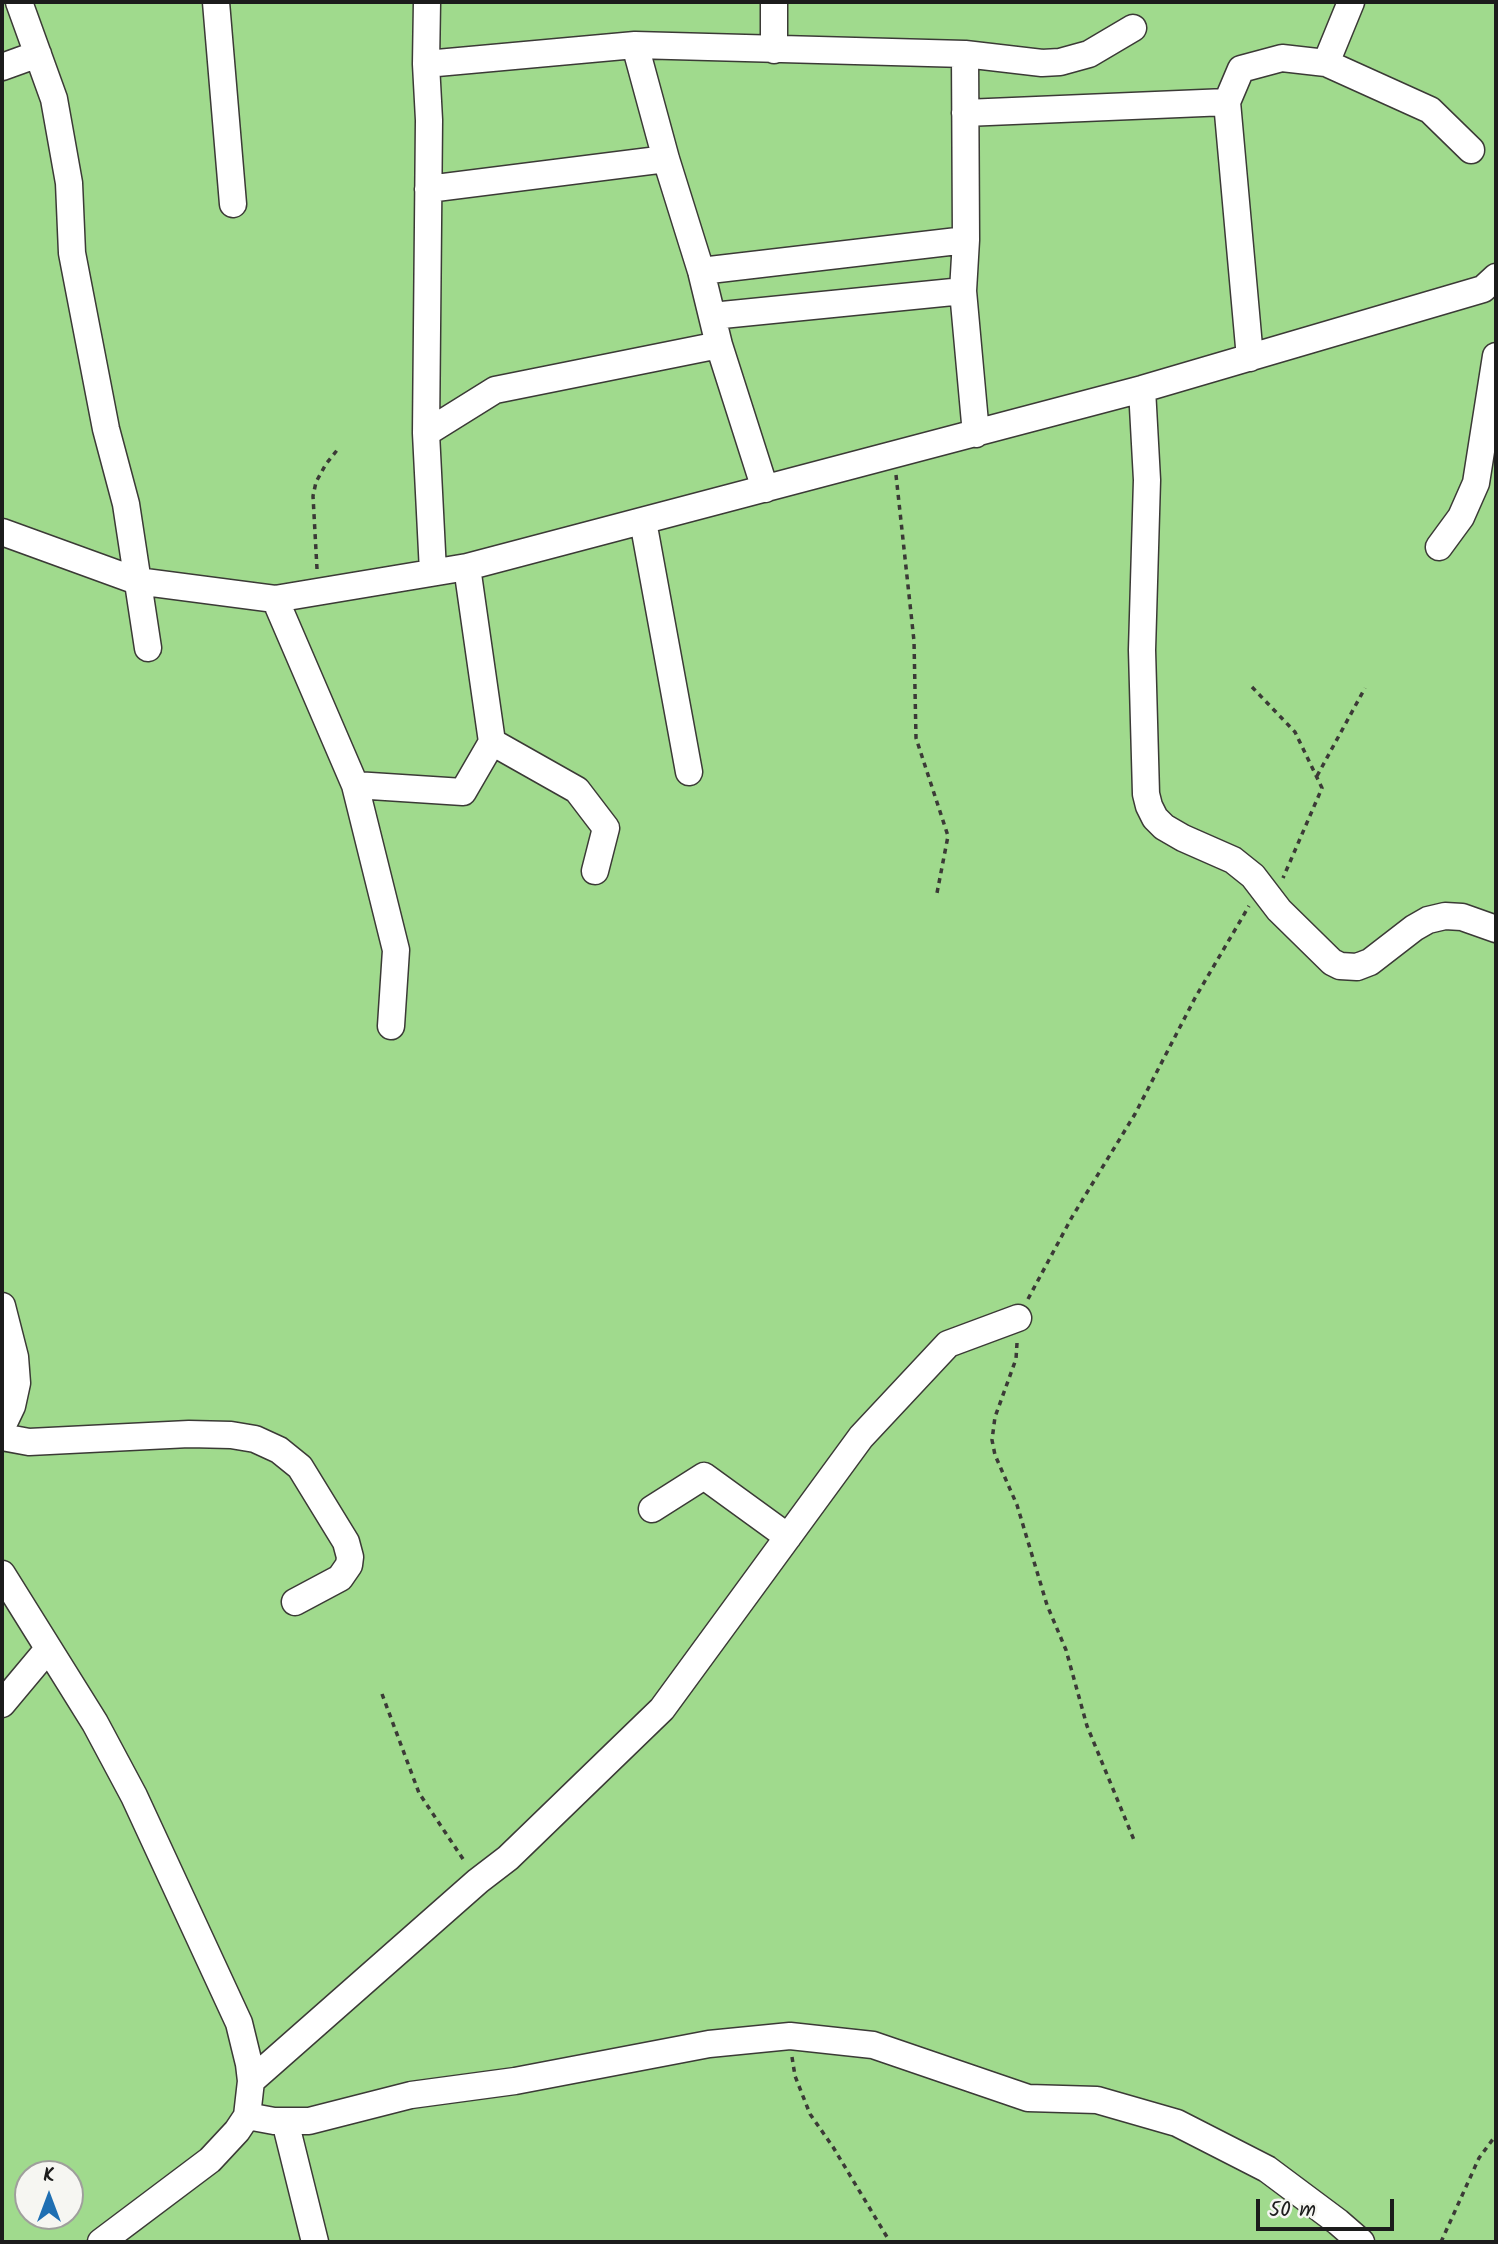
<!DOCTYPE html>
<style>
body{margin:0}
#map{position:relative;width:1498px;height:2244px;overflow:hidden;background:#ebe5c8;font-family:Kalam,sans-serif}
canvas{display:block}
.frame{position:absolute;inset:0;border:4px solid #1c1c1c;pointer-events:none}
.north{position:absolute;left:14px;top:2160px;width:70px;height:70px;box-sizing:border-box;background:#f6f6f2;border:2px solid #9f9f9c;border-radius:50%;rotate:0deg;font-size:19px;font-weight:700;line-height:28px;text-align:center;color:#1c1c1c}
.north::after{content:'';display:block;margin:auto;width:24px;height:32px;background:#1f6fb2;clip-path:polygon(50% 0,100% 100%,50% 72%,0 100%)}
.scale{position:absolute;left:1256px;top:2199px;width:138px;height:32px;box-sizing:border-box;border:4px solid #1c1c1c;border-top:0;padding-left:9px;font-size:21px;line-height:24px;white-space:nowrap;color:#1c1c1c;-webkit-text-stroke:5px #f6f6f2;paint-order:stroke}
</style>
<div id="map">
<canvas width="1498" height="2244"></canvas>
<div class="frame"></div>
<div class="north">K</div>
<div class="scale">50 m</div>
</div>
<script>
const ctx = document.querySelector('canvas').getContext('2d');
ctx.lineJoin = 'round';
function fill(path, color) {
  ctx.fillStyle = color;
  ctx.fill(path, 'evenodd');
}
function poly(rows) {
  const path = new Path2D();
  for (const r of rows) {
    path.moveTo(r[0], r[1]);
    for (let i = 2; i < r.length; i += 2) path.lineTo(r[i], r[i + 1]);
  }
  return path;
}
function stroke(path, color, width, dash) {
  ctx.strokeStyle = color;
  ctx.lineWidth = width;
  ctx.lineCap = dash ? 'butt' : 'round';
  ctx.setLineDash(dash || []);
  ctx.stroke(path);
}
fill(poly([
 [2,2,1496,2,1496,2242,2,2242],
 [28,2174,70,2174,70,2216,28,2216]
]), '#a0da8d');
const minor = poly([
 [19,2,54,99,69,183,72,253,106,429,126,504,148,648],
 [216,2,233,204],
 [635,45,666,159,701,271,719,345,765,489],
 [774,50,774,2],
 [965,54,966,240,963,291,976,434],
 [1326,63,1351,2],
 [426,64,427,2],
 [2,67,38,54],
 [1227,102,1241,69,1282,58,1326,63,1430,110,1471,150],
 [965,113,1227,102,1250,358],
 [428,189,666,159],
 [701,271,966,240],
 [712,316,963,291],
 [1142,389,1147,480,1142,650,1146,794,1149,806,1155,818,1164,827,1183,838,1233,860,1253,876,1279,910,1332,962,1340,966,1357,967,1370,962,1414,928,1428,920,1445,916,1462,917,1496,929],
 [426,433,495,390,719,345],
 [643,521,689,772],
 [2,532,137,581,275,599,467,567,1142,389,1483,289,1496,277],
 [1439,547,1461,517,1476,483,1496,356],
 [433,572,426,433,429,120,426,64,635,45,965,54,1042,63,1060,62,1089,54,1133,28],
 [275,599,355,785,396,950,391,1026],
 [492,742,577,790,606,828,595,871],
 [355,785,463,792,492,742,467,567],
 [2,1306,15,1357,17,1383,12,1406,2,1427],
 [2,1437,29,1442,189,1434,231,1435,255,1439,279,1450,300,1467,346,1542,350,1557,349,1565,340,1578,295,1602],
 [652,1509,704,1476,788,1537],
 [2,1574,95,1723,134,1796,239,2023,249,2064,251,2081,247,2116,237,2131,210,2160,101,2242],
 [2,1704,48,1649],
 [251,2081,478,1881,508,1858,662,1709,861,1437,948,1344,1018,1318],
 [247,2116,274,2121,309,2121,411,2095,515,2081,709,2044,790,2036,873,2045,1028,2098,1097,2100,1177,2123,1267,2169,1338,2222,1361,2242],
 [285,2121,315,2242]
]);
stroke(minor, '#3b3a36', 29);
stroke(poly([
 [896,475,914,641,916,738,948,836,937,893],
 [317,569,313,496,316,482,326,464,338,449],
 [1252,687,1295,732,1322,788,1283,878],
 [1317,776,1365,688],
 [1028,1299,1072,1217,1135,1114,1195,998,1249,906],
 [1017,1343,1016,1359,995,1417,992,1440,995,1455,1017,1505,1047,1605,1066,1650,1087,1726,1134,1840],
 [382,1694,419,1793,465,1862],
 [792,2057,795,2076,810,2114,833,2147,890,2242],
 [1441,2242,1479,2158,1496,2135]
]), '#3b3a36', 3.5, [5, 5]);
stroke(minor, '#fff', 26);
</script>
